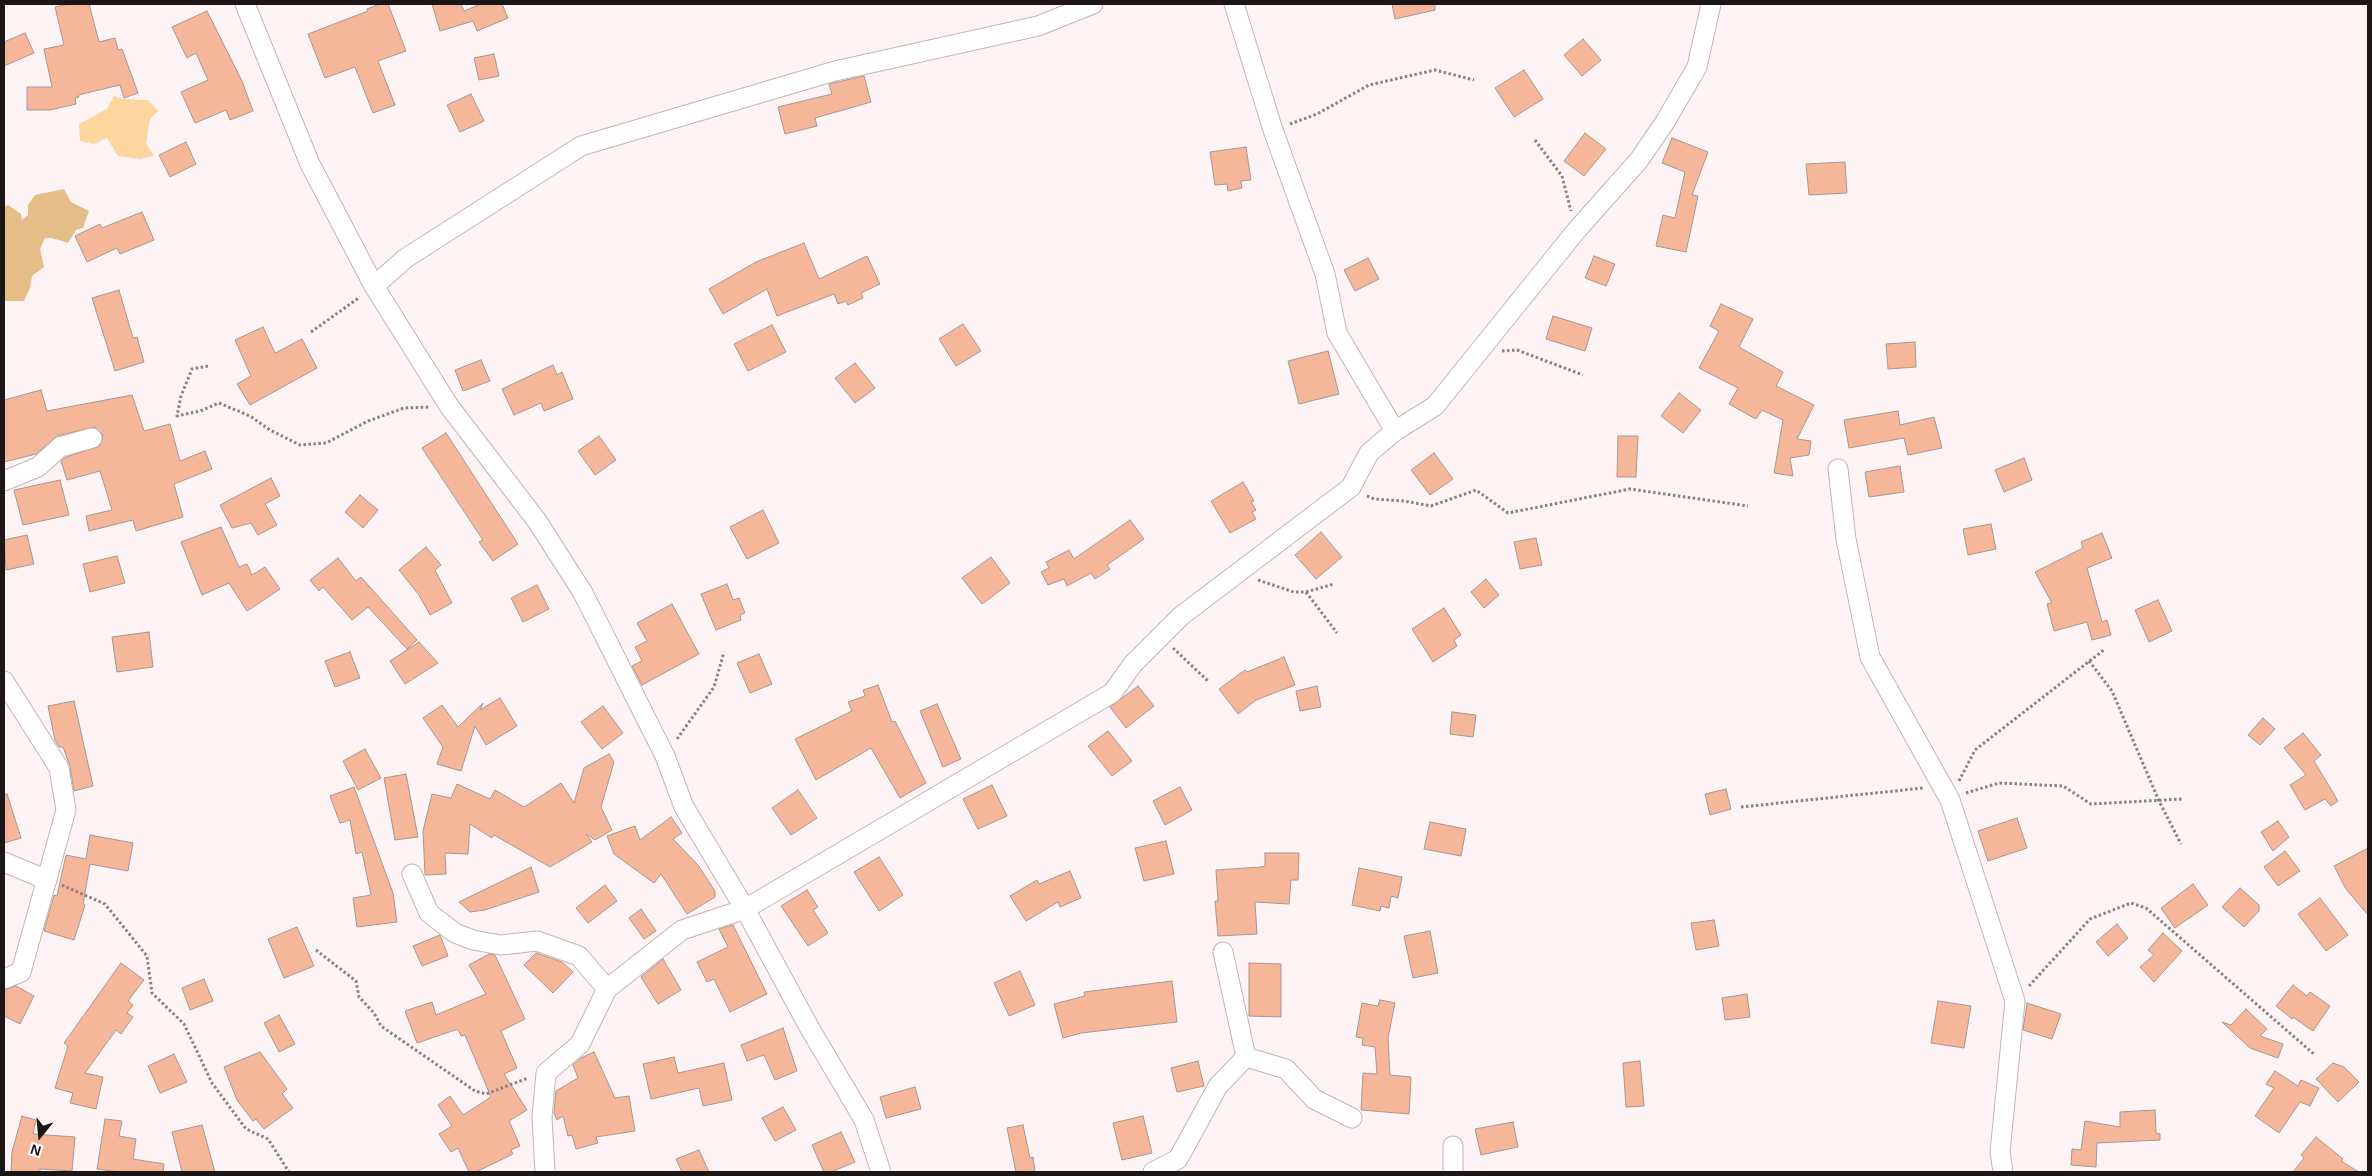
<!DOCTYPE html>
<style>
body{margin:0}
#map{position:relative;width:2372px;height:1176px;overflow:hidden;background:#fef3f4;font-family:Helvetica,sans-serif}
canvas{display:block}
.frame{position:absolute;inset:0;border:5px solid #1c1616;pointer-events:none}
.north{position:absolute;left:15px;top:1111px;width:50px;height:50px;-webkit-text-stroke:4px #fff;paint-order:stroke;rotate:197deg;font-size:14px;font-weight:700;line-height:20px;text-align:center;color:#1c1616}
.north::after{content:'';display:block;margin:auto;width:18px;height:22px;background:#1c1616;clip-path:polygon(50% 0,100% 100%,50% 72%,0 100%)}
</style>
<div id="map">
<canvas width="2372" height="1176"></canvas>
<div class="frame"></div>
<div class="north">N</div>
</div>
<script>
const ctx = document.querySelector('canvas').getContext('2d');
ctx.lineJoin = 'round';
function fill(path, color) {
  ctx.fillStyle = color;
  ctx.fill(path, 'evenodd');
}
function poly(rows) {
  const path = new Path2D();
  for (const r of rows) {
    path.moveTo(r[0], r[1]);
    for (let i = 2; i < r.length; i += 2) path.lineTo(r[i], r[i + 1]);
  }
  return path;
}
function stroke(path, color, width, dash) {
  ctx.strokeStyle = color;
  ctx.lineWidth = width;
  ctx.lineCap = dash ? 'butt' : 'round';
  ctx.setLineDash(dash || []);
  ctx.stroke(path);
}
fill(poly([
 [114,96,122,99,148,100,158,111,150,119,146,143,154,156,140,159,118,156,107,138,94,144,80,141,79,124,107,109]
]), '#fdd59e');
fill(poly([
 [64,189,71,202,89,211,83,228,76,230,68,243,52,238,45,238,40,249,44,267,32,276,30,288,24,301,6,301,4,299,4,207,8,205,21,214,22,220,28,215,28,205,35,195]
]), '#e5bd86');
const building = poly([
 [69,4,89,4,99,42,115,38,118,50,122,49,138,93,124,98,120,85,78,95,79,97,75,98,76,104,50,110,27,110,27,87,52,87,44,49,64,45,55,7,69,4],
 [380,4,388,4,406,51,378,61,395,105,373,113,355,67,325,78,308,34,368,11,367,9,380,4],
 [432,4,461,4,464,11,481,4,502,4,508,18,477,31,473,21,440,31,432,4],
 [1392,4,1435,4,1435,10,1395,19,1392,4],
 [207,11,242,81,253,111,230,120,226,110,195,123,181,92,208,80,196,53,187,58,172,27,207,11],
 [25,33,34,53,4,66,4,42,25,33],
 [1583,39,1601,60,1582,76,1564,55,1583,39],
 [494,54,499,76,479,80,474,58,494,54],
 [1524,70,1543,99,1514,117,1495,88,1524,70],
 [864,76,871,102,815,118,817,126,785,134,778,107,832,94,829,84,864,76],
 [471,94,484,121,460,132,447,105,471,94],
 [1585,133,1606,149,1584,176,1564,161,1585,133],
 [1672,138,1708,152,1692,195,1698,196,1686,252,1656,246,1663,215,1675,218,1685,172,1662,163,1672,138],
 [186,142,196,164,170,177,159,155,186,142],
 [1246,147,1251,180,1241,181,1242,188,1228,191,1227,184,1215,185,1210,152,1246,147],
 [1845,162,1847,193,1809,195,1806,164,1845,162],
 [142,212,154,240,120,254,117,248,87,262,75,236,100,224,102,228,142,212],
 [804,243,819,279,867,256,880,284,861,293,863,298,848,305,846,301,838,304,834,294,777,316,767,289,723,314,709,289,756,262,804,243],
 [1594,256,1615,264,1606,286,1585,278,1594,256],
 [1368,258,1379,279,1355,291,1344,270,1368,258],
 [119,290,133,338,137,337,144,362,115,371,92,298,119,290],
 [1721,304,1753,319,1739,347,1783,372,1776,386,1814,405,1797,439,1811,441,1809,455,1790,458,1793,476,1774,473,1783,420,1762,410,1756,419,1729,404,1738,388,1699,368,1719,331,1710,326,1721,304],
 [1553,316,1592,328,1585,351,1546,339,1553,316],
 [963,324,981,351,956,366,939,339,963,324],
 [772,325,786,352,748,371,734,344,772,325],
 [263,327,275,353,302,339,317,368,250,405,237,384,251,376,235,340,263,327],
 [1915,342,1916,367,1888,369,1886,344,1915,342],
 [1328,351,1339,394,1299,404,1288,361,1328,351],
 [481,360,490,381,463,391,455,370,481,360],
 [855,363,875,388,855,403,835,378,855,363],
 [553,365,557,375,562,372,573,399,544,411,541,403,514,415,502,389,553,365],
 [41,390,47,411,132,395,144,431,170,424,180,461,205,451,212,469,174,484,183,517,136,531,133,520,89,531,86,516,112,510,100,471,67,480,61,461,66,457,100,446,103,435,95,427,57,436,36,454,4,462,4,400,41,390],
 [1679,393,1701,410,1683,433,1661,416,1679,393],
 [1898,411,1900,425,1934,417,1942,448,1908,455,1904,438,1849,448,1844,420,1898,411],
 [446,433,518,544,493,561,479,542,483,540,422,448,446,433],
 [599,436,616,460,595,475,578,451,599,436],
 [1618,436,1638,436,1636,477,1617,477,1618,436],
 [1434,453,1453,479,1430,495,1411,470,1434,453],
 [2024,458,2032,480,2004,492,1995,470,2024,458],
 [1900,466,1904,492,1869,497,1865,472,1900,466],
 [271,478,280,496,265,504,277,525,258,535,251,523,232,528,220,505,271,478],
 [60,480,69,515,23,525,14,490,60,480],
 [1243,482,1254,501,1251,502,1256,510,1252,512,1256,519,1230,533,1211,501,1243,482],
 [360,495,378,510,363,528,345,512,360,495],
 [763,510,779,543,747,559,730,527,763,510],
 [1130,520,1144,539,1107,565,1110,569,1095,579,1091,573,1067,586,1064,579,1048,585,1041,572,1049,568,1046,562,1069,550,1074,559,1130,520],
 [1991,524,1996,549,1968,555,1963,529,1991,524],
 [221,527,239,567,247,564,252,575,265,567,280,589,247,611,229,583,202,595,181,542,221,527],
 [1321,532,1342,557,1316,579,1295,555,1321,532],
 [2102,533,2112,558,2087,568,2102,622,2107,620,2111,635,2092,640,2087,622,2054,631,2047,604,2052,603,2035,572,2083,548,2081,542,2102,533],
 [27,535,34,564,6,570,4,540,27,535],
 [1536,538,1542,565,1520,569,1514,542,1536,538],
 [426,547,441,565,435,570,452,603,430,615,419,595,399,570,426,547],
 [117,556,125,583,90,592,83,564,117,556],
 [991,557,1010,583,982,604,962,578,991,557],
 [338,558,356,581,361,577,417,640,407,649,368,607,352,620,323,587,319,591,310,580,338,558],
 [1486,579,1499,595,1484,608,1471,592,1486,579],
 [727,584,733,600,739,598,745,613,740,615,741,620,716,630,701,594,727,584],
 [537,585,549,609,523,622,511,598,537,585],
 [2158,600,2172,631,2149,642,2135,610,2158,600],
 [672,604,699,654,642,685,632,666,642,661,635,647,647,641,637,623,672,604],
 [1444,608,1461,635,1454,640,1457,646,1433,662,1412,629,1444,608],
 [149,632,153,667,117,672,112,637,149,632],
 [419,642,438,663,405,684,390,661,419,642],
 [350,652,360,678,335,687,325,661,350,652],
 [759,654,772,684,750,693,737,663,759,654],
 [1284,657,1295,685,1256,700,1238,714,1219,689,1245,670,1247,672,1284,657],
 [878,685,892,722,895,721,926,783,900,798,871,748,816,780,795,739,852,711,848,702,865,696,863,690,878,685],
 [1138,686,1154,706,1126,728,1110,707,1138,686],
 [1317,686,1321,707,1300,711,1296,691,1317,686],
 [500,698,517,726,486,745,475,726,461,771,437,764,443,747,423,718,442,705,458,727,483,703,480,710,500,698],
 [74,701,93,786,74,791,70,766,63,747,59,747,55,740,48,706,74,701],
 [937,704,961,759,943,767,920,711,937,704],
 [603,706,623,733,602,749,581,722,603,706],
 [1452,712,1476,715,1473,737,1450,734,1452,712],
 [2263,718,2275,729,2260,745,2248,735,2263,718],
 [1108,731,1132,761,1112,776,1088,746,1108,731],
 [2303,733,2321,755,2314,761,2338,801,2331,806,2325,799,2305,810,2290,785,2306,775,2284,748,2303,733],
 [365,749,381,778,358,790,343,761,365,749],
 [609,754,614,762,601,807,612,830,595,840,586,834,592,842,550,867,494,835,492,838,470,824,468,854,445,853,446,874,425,875,423,831,432,794,451,798,457,784,490,799,495,790,524,807,561,783,574,803,584,768,609,754],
 [406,774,418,837,395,840,384,778,406,774],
 [992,785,1007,816,978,829,963,799,992,785],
 [354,787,393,893,397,922,357,927,353,898,371,895,362,852,356,854,350,820,340,823,330,796,354,787],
 [1180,787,1192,810,1165,825,1153,801,1180,787],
 [1726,789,1731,809,1710,815,1705,794,1726,789],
 [798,790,817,818,791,835,772,808,798,790],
 [7,794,21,838,4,843,4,795,7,794],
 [671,817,682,833,673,839,698,865,715,891,715,897,687,914,661,874,654,883,614,854,607,836,635,826,640,840,671,817],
 [2017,818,2027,848,1988,861,1978,831,2017,818],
 [2278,821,2289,837,2273,851,2261,832,2278,821],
 [1430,822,1466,829,1461,856,1424,849,1430,822],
 [90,835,133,843,128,871,90,864,83,904,85,905,74,940,44,931,54,895,57,896,66,855,86,859,90,835],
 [1166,841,1174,874,1144,881,1135,848,1166,841],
 [2368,848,2368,915,2346,889,2334,866,2368,848],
 [2285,851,2300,871,2278,886,2264,867,2285,851],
 [1265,853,1299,853,1298,880,1291,880,1289,904,1255,902,1257,934,1218,936,1215,901,1218,901,1216,870,1261,867,1265,866,1265,853],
 [879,857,903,895,879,911,854,872,879,857],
 [531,867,539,892,485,910,470,912,459,902,531,867],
 [1359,868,1402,877,1398,898,1391,896,1389,908,1381,906,1380,911,1352,905,1359,868],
 [1070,871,1081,898,1060,907,1058,902,1026,921,1010,896,1037,880,1039,884,1070,871],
 [2193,884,2208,905,2175,928,2161,908,2193,884],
 [605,885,617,901,588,923,576,908,605,885],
 [2240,888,2259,905,2259,911,2244,927,2222,907,2240,888],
 [807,890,818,907,813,910,828,933,808,946,781,906,807,890],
 [2320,898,2348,935,2326,951,2298,914,2320,898],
 [641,909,656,931,644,939,629,918,641,909],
 [1714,920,1719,946,1696,950,1691,923,1714,920],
 [2117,924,2128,938,2108,956,2096,942,2117,924],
 [733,925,767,994,730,1012,714,979,707,982,697,962,728,947,719,929,733,925],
 [297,927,314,966,284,978,268,939,297,927],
 [1430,931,1438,973,1413,978,1404,936,1430,931],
 [2163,933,2182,951,2154,982,2140,967,2154,955,2148,950,2163,933],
 [440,935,448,956,422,966,413,946,440,935],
 [536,953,562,962,573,972,553,993,524,965,536,953],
 [489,954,495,955,525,1019,501,1031,517,1068,504,1074,527,1110,509,1121,520,1146,511,1150,513,1154,476,1172,469,1172,458,1148,451,1152,439,1134,452,1126,438,1105,450,1096,463,1115,491,1097,465,1035,461,1036,458,1029,417,1043,405,1011,432,1002,436,1015,486,994,469,965,489,954],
 [663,959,681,990,658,1004,641,977,663,959],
 [121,963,144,980,128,1001,133,1005,127,1013,133,1017,121,1034,116,1030,85,1073,103,1077,96,1109,70,1103,73,1093,55,1088,68,1046,64,1043,121,963],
 [1249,963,1281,964,1281,1017,1249,1016,1249,963],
 [1020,971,1035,1005,1009,1016,994,983,1020,971],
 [204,979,213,1001,190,1010,182,988,204,979],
 [1172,981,1177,1022,1081,1033,1063,1038,1054,1004,1085,996,1084,992,1172,981],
 [2293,985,2307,996,2310,992,2330,1006,2313,1031,2293,1017,2292,1019,2276,1006,2293,985],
 [16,986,34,996,20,1024,4,1016,4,990,16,986],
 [1747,994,1750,1017,1725,1020,1722,998,1747,994],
 [1380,1000,1395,1003,1388,1038,1390,1075,1411,1077,1409,1114,1361,1110,1363,1073,1377,1074,1375,1047,1362,1045,1363,1038,1356,1037,1362,1003,1378,1006,1380,1000],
 [1938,1001,1971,1006,1964,1048,1931,1043,1938,1001],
 [2027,1003,2061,1014,2052,1039,2023,1030,2027,1003],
 [2246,1009,2267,1029,2260,1036,2283,1044,2278,1058,2250,1048,2222,1022,2231,1025,2246,1009],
 [279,1015,295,1044,279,1052,264,1023,279,1015],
 [783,1028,797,1071,775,1080,764,1055,747,1061,741,1045,783,1028],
 [260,1052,287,1089,282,1094,293,1108,264,1129,256,1119,253,1121,237,1100,224,1067,260,1052],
 [594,1052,615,1098,629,1096,635,1131,596,1137,598,1143,576,1149,572,1135,568,1136,563,1116,557,1120,554,1113,556,1091,578,1078,573,1065,581,1058,594,1052],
 [174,1054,187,1082,160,1093,148,1066,174,1054],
 [674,1057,678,1073,724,1063,732,1100,703,1106,699,1088,651,1099,643,1064,674,1057],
 [1198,1061,1204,1086,1177,1092,1171,1068,1198,1061],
 [1640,1061,1644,1106,1626,1107,1623,1063,1640,1061],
 [2333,1063,2344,1067,2359,1082,2338,1102,2316,1079,2333,1063],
 [2275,1071,2298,1086,2301,1080,2319,1088,2310,1106,2300,1102,2279,1133,2255,1116,2274,1088,2266,1084,2275,1071],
 [915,1087,921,1109,886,1118,880,1097,915,1087],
 [783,1107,796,1130,775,1141,762,1118,783,1107],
 [2155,1110,2156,1133,2160,1134,2160,1140,2097,1143,2096,1167,2071,1165,2072,1149,2081,1150,2085,1121,2120,1127,2120,1112,2155,1110],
 [22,1116,36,1120,33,1134,75,1137,72,1171,40,1169,40,1172,11,1172,12,1152,22,1116],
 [1143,1116,1152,1153,1122,1160,1113,1123,1143,1116],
 [105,1119,122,1121,119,1136,136,1139,133,1159,164,1164,163,1172,119,1172,97,1169,105,1119],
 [1513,1122,1518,1147,1481,1155,1475,1129,1513,1122],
 [202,1125,215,1172,182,1172,172,1132,202,1125],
 [1023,1125,1030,1158,1033,1157,1035,1172,1016,1172,1007,1128,1023,1125],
 [841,1132,855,1162,831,1172,824,1172,812,1145,841,1132],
 [2316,1137,2343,1159,2341,1161,2359,1172,2293,1172,2304,1158,2301,1155,2316,1137],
 [699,1150,709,1172,682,1172,676,1159,699,1150]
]);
fill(building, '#f6b69a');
stroke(building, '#a69791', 1);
const minor = poly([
 [245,4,310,164,374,286,449,406,537,521,583,593,665,756,684,807,745,909,809,1027,864,1120,881,1172],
 [1234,4,1273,130,1325,274,1337,333,1395,431],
 [374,286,406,258,581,146,835,71,1038,26,1093,4],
 [1838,469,1846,539,1870,657,1950,800,2015,1001,2000,1152,2003,1172],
 [4,481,38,467,60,447,92,438],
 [4,681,59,768,66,810,21,972,4,979],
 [4,862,47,880],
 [412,874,429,913,455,933,473,940,501,945,537,941,579,956,607,989],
 [1223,952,1246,1057,1286,1069,1314,1099,1352,1118],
 [1453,1146,1453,1172],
 [545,1172,542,1117,546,1073,580,1044,607,989,682,930,745,909,1112,693,1133,664,1181,616,1351,487,1369,453,1395,431,1435,406,1576,231,1639,160,1665,122,1697,67,1711,4],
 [1153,1172,1178,1159,1218,1086,1246,1057]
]);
stroke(minor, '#c5b4b4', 21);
stroke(poly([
 [1290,124,1317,114,1369,85,1435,70,1474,80],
 [1535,140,1562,176,1571,211],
 [311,332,360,297],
 [1502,351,1517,350,1583,375],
 [208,366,192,369,181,396,177,416,200,411,219,403,250,416,270,430,300,445,326,443,368,421,404,408,429,407],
 [1367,496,1374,499,1404,501,1431,506,1476,490,1508,513,1630,489,1748,506],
 [1258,580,1294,592,1306,592,1334,584],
 [1306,592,1337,633],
 [1173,648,1208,681],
 [2089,661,2112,691,2159,801,2181,844],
 [677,739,714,687,724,652],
 [1959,781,1975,750,2105,649],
 [1966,793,1999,783,2063,786,2091,804,2183,799],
 [1741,807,1923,788],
 [62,885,105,904,147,956,152,993,184,1024,212,1083,246,1129,268,1139,289,1172],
 [316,950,356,981,359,997,374,1013,381,1026,475,1091,486,1094,528,1078],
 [2029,986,2090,919,2131,903,2146,908,2315,1055]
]), '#898081', 3, [2.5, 2.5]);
stroke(minor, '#fff', 19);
</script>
